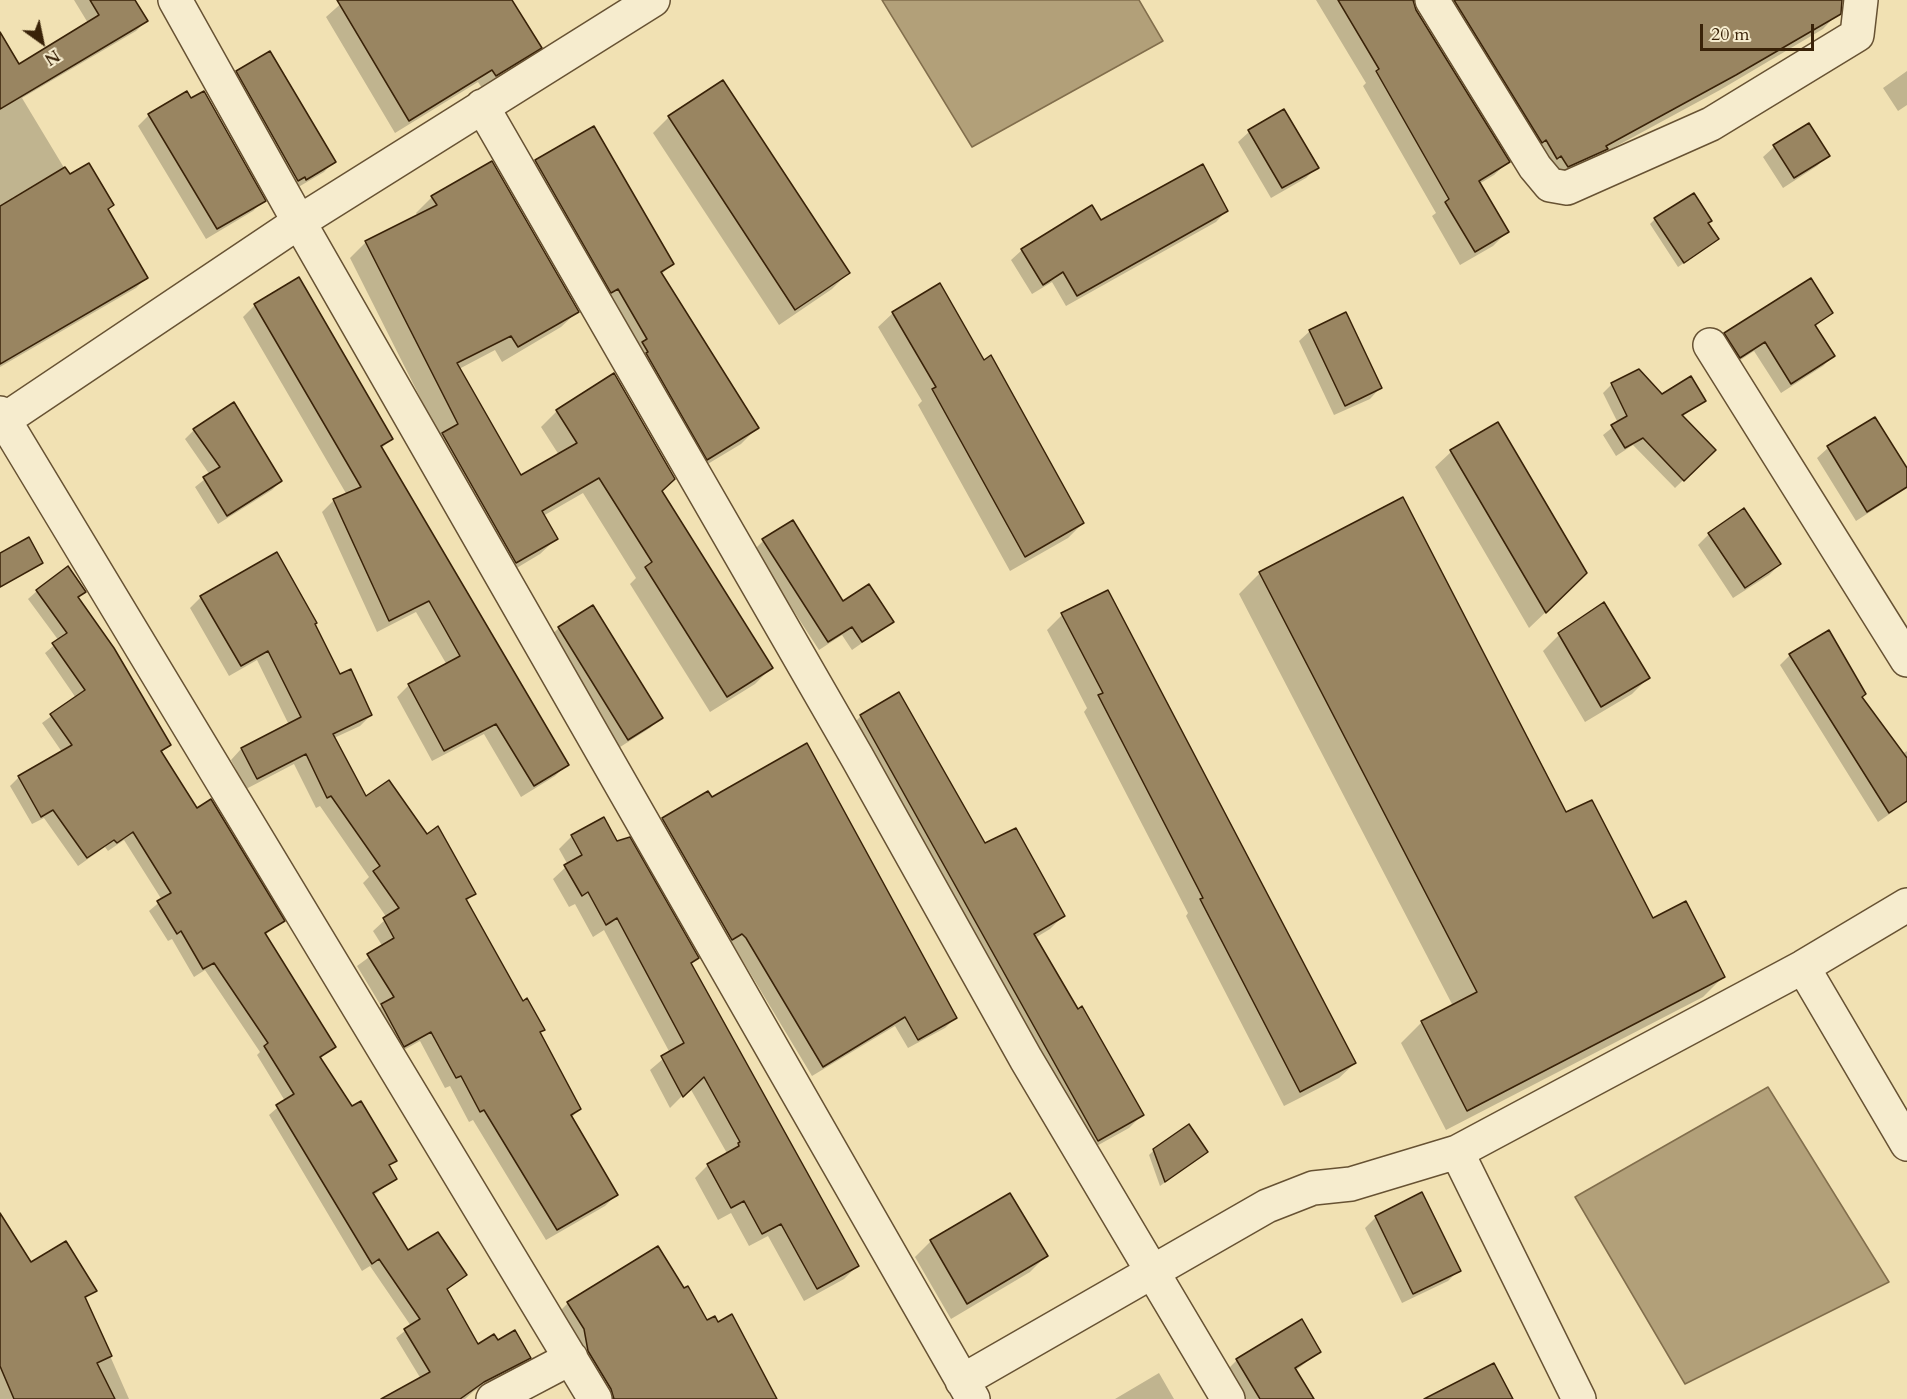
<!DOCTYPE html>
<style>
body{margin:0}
#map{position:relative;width:1907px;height:1399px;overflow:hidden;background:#f1e1b3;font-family:Cardo,serif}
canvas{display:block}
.north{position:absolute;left:12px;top:12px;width:60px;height:60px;-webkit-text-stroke:4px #f6ecce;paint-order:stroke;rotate:147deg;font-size:16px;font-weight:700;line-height:24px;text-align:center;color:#392208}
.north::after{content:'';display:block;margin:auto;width:21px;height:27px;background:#392208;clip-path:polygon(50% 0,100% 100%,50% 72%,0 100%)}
.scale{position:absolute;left:1700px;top:24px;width:114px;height:27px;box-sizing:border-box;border:3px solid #392208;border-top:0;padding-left:8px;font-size:18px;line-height:21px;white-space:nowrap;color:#392208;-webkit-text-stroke:4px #f6ecce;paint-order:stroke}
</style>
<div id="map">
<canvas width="1907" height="1399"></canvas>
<div class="north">N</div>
<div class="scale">20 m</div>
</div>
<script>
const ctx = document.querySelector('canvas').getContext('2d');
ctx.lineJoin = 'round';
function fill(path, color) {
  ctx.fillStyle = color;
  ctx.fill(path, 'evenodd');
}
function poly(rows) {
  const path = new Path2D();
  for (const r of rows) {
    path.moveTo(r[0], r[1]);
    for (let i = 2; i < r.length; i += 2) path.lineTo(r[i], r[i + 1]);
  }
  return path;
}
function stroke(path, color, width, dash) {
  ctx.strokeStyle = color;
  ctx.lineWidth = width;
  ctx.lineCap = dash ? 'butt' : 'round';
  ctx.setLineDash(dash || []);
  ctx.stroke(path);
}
const water = poly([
 [882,0,1139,0,1163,41,972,147,882,0],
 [1768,1087,1889,1282,1685,1384,1575,1197,1768,1087]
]);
fill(water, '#b2a079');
stroke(water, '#826e4c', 1.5);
fill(poly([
 [74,0,133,0,146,21,136,31,22,98,69,176,113,205,107,211,146,278,136,288,0,367,0,60,19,66,88,23],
 [345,0,510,0,540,48,526,61,482,88,478,82,395,133,326,17],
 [1316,0,1414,0,1415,10,1508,162,1494,175,1479,184,1507,232,1493,246,1460,265,1432,216,1436,213,1363,86,1366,83],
 [1428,0,1829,0,1837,14,1823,29,1720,90,1600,155,1592,164,1553,181],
 [1907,71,1907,105,1898,111,1883,88],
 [237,72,334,161,324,172,295,189,227,83],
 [723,82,848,273,832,289,779,325,653,133,669,117],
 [149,115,264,200,253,211,206,239,138,126],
 [1808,125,1828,155,1817,166,1783,188,1763,157,1774,147],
 [593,128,672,264,661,275,757,428,741,444,691,474,520,177,536,161],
 [1249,132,1317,167,1306,178,1271,198,1238,142],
 [432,197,577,312,561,327,502,362,495,350,459,369,521,477,559,455,541,427,557,411,661,492,771,668,755,684,710,712,630,584,636,578,583,493,543,516,556,539,540,554,500,578,440,437,350,258,366,242,418,216,416,213],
 [1226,211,1216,222,1066,306,1052,282,1032,294,1011,260,1022,250,1100,222],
 [1655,219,1707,224,1712,244,1678,267,1650,224],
 [255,305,392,438,381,449,567,764,555,776,521,797,484,734,432,761,397,697,409,685,447,665,416,612,377,632,322,512,334,500,347,495,243,317],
 [893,313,984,362,1083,523,1068,538,1010,571,918,405,922,401,878,327],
 [1831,313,1815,327,1833,356,1823,366,1781,393,1754,351,1730,367,1715,344,1725,334],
 [1310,331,1380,388,1370,399,1334,415,1299,341],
 [1638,371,1662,396,1704,400,1682,417,1714,450,1675,488,1633,445,1616,456,1603,435,1618,423,1603,393,1612,384],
 [1498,424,1570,589,1529,628,1435,467,1451,452],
 [194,430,281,481,272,490,218,524,195,487,210,475,185,439],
 [1828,448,1907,471,1907,488,1856,521,1817,458],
 [1709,534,1780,564,1769,575,1733,598,1698,545],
 [763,541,843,603,892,622,852,650,842,635,819,650,754,550],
 [0,555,41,563,0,588],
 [1260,573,1565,814,1653,920,1723,977,1703,997,1446,1130,1401,1043,1422,1022,1453,1006,1239,594],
 [37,591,84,591,77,598,169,745,161,753,196,810,283,921,264,936,334,1047,320,1059,351,1108,395,1161,388,1167,395,1179,373,1196,407,1252,465,1275,446,1291,478,1346,497,1342,529,1357,521,1366,474,1391,465,1399,395,1399,421,1379,396,1338,411,1326,370,1266,362,1271,269,1115,285,1101,257,1055,260,1052,205,970,194,977,172,939,168,941,149,911,162,900,124,840,108,851,105,847,78,866,44,818,32,824,10,786,19,777,62,752,42,723,76,698,45,653,59,641,28,599],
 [201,597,313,624,339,676,371,715,360,726,334,738,365,798,426,836,474,893,466,902,522,1003,543,1030,539,1033,580,1109,571,1118,616,1195,605,1206,546,1240,473,1120,469,1122,450,1086,445,1088,420,1041,393,1056,371,1017,381,1006,357,966,383,947,373,931,387,918,363,883,369,877,320,806,316,808,294,764,246,789,231,760,241,749,289,725,257,660,229,676,190,608],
 [1604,604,1648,678,1632,694,1585,722,1543,651,1559,635],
 [1062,615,1355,1063,1339,1078,1284,1106,1186,916,1188,913,1084,712,1087,708,1047,630],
 [559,628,661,718,650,728,617,749,548,638],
 [1828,632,1861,698,1902,754,1907,751,1907,802,1878,822,1780,665,1790,655],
 [861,716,985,844,1063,916,1050,929,1035,938,1142,1115,1129,1128,1084,1153,848,729],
 [712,799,955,1018,945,1028,908,1048,895,1026,812,1076,732,943,721,949,653,829,663,819],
 [572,836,617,843,697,958,690,965,857,1266,844,1279,804,1301,768,1236,749,1246,731,1213,718,1220,695,1178,707,1166,728,1155,690,1088,670,1108,650,1070,670,1053,604,930,593,937,575,904,569,907,553,879,568,865,559,849],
 [1154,1150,1201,1156,1160,1186,1149,1155],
 [1010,1195,1046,1256,1030,1272,951,1319,915,1257,931,1241],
 [1376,1217,1459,1270,1448,1281,1402,1303,1365,1228],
 [0,1224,31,1264,95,1291,85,1299,129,1399,0,1399],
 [568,1303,706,1322,776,1399,608,1399,559,1312],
 [1319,1352,1295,1371,1299,1399,1243,1399,1226,1371,1237,1360],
 [1159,1373,1174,1399,1115,1399]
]), '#0003');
const building = poly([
 [90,0,135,0,148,21,0,109,0,32,19,64,99,15,90,0],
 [337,0,512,0,542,48,496,76,492,70,409,121,337,0],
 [1338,0,1413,0,1416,10,1510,162,1479,181,1509,232,1475,252,1445,202,1449,199,1376,71,1379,69,1338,0],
 [1454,0,1842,0,1841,14,1736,75,1606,146,1608,149,1568,167,1561,156,1557,159,1546,140,1542,143,1454,0],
 [270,51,336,162,306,180,305,177,298,181,236,71,270,51],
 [723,80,850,273,795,310,668,116,723,80],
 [187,91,191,98,204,91,266,201,217,229,148,114,187,91],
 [1284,109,1319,168,1282,188,1248,130,1284,109],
 [1809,123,1830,156,1794,178,1773,145,1809,123],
 [594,126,674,264,661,272,759,428,707,460,646,353,648,352,642,342,647,339,618,289,611,293,535,160,594,126],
 [492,161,579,312,518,347,511,336,457,363,521,475,577,443,556,410,614,373,675,479,662,491,773,668,727,697,645,567,652,562,599,478,542,511,558,539,516,563,442,433,458,424,365,241,437,205,431,196,492,161],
 [89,163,114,205,108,209,148,278,0,364,0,206,65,167,70,174,89,163],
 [1203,164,1228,211,1077,296,1063,272,1043,285,1021,249,1092,205,1101,220,1203,164],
 [1694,193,1712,221,1708,223,1719,239,1684,263,1654,218,1694,193],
 [299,277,393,439,381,446,569,765,534,786,496,724,444,751,408,684,460,656,429,601,389,621,333,499,361,487,254,304,299,277],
 [1811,278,1833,313,1815,325,1835,356,1791,384,1765,342,1740,358,1724,333,1811,278],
 [940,283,984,360,991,355,1084,523,1025,557,932,389,936,387,892,312,940,283],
 [1346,312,1382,388,1345,406,1309,330,1346,312],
 [1639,369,1662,394,1691,376,1706,401,1682,415,1716,450,1684,481,1643,438,1625,448,1611,425,1627,416,1611,383,1639,369],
 [234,402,282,481,227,516,203,477,220,467,193,429,234,402],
 [1875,417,1907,468,1907,487,1867,512,1827,446,1875,417],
 [1498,422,1587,573,1546,613,1450,450,1498,422],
 [1403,497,1566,812,1592,800,1653,918,1686,901,1725,977,1467,1111,1421,1021,1477,992,1259,572,1403,497],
 [1744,508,1781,564,1745,588,1708,533,1744,508],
 [793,520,843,601,869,584,894,622,862,642,852,627,828,642,762,539,793,520],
 [29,537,43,563,0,587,0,553,29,537],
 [277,552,317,623,315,624,340,674,351,669,372,715,333,734,366,796,389,780,427,834,438,826,476,894,466,899,523,1001,527,998,545,1030,540,1032,581,1109,571,1115,618,1195,557,1230,484,1110,480,1112,461,1076,456,1078,431,1032,404,1047,381,1004,394,997,367,954,394,938,383,918,399,908,373,871,380,866,331,796,327,798,306,754,257,779,241,748,301,717,268,651,241,666,200,596,277,552],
 [68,566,86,592,78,597,114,648,171,745,161,751,197,808,211,799,285,921,265,933,336,1047,320,1057,352,1106,361,1101,397,1161,389,1165,397,1179,373,1193,408,1250,438,1232,467,1275,447,1289,478,1344,494,1334,498,1340,515,1330,531,1358,484,1382,460,1399,381,1399,430,1372,404,1329,420,1319,379,1259,372,1264,276,1105,294,1094,264,1046,268,1043,214,963,203,969,181,931,177,934,157,901,171,893,133,832,117,843,114,840,87,858,53,810,41,817,18,776,72,745,50,714,85,690,52,643,67,633,36,590,68,566],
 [1108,590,1356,1063,1300,1092,1200,899,1203,898,1098,695,1103,693,1061,613,1108,590],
 [1604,602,1650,678,1601,707,1558,633,1604,602],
 [593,605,663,718,628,740,558,627,593,605],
 [1829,630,1866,694,1862,697,1907,758,1907,801,1889,813,1789,654,1829,630],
 [899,692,985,843,1016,828,1065,916,1034,934,1078,1009,1082,1006,1144,1115,1098,1141,860,715,899,692],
 [807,743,957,1018,918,1040,905,1017,823,1067,746,938,742,934,732,940,662,818,708,791,712,797,807,743],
 [604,817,617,841,630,837,699,958,691,963,859,1266,817,1289,781,1224,762,1234,744,1201,731,1208,707,1164,739,1146,738,1143,740,1142,704,1077,683,1097,661,1056,684,1043,617,918,606,925,588,892,582,896,564,865,582,855,571,835,604,817],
 [1189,1124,1208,1152,1165,1182,1153,1149,1189,1124],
 [1422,1192,1461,1271,1413,1294,1375,1216,1422,1192],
 [1010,1193,1048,1256,967,1304,930,1240,1010,1193],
 [0,1213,31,1262,66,1241,97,1291,85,1297,112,1356,97,1363,115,1399,14,1399,0,1366,0,1213],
 [658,1246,684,1288,688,1286,707,1320,715,1316,718,1322,732,1314,777,1399,614,1399,611,1389,588,1351,584,1329,567,1302,658,1246],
 [1302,1319,1321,1352,1295,1368,1314,1399,1260,1399,1236,1359,1302,1319],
 [1494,1363,1513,1399,1424,1399,1494,1363]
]);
fill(building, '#998561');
stroke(building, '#392208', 1.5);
const minor = poly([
 [175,0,299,222,973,1399],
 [1432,0,1535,167,1550,185,1567,188,1711,124,1857,35,1861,0],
 [482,106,857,757,1026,1059,1228,1399],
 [1710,345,1907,660],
 [0,413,595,1399],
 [4,420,299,222,653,0],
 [1803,967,1907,1144],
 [1457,1152,1579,1399],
 [962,1381,1267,1206,1313,1188,1351,1184,1457,1152,1803,967,1907,905],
 [493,1399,571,1358]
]);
stroke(minor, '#675233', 36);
stroke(minor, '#f6ecce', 33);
</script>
